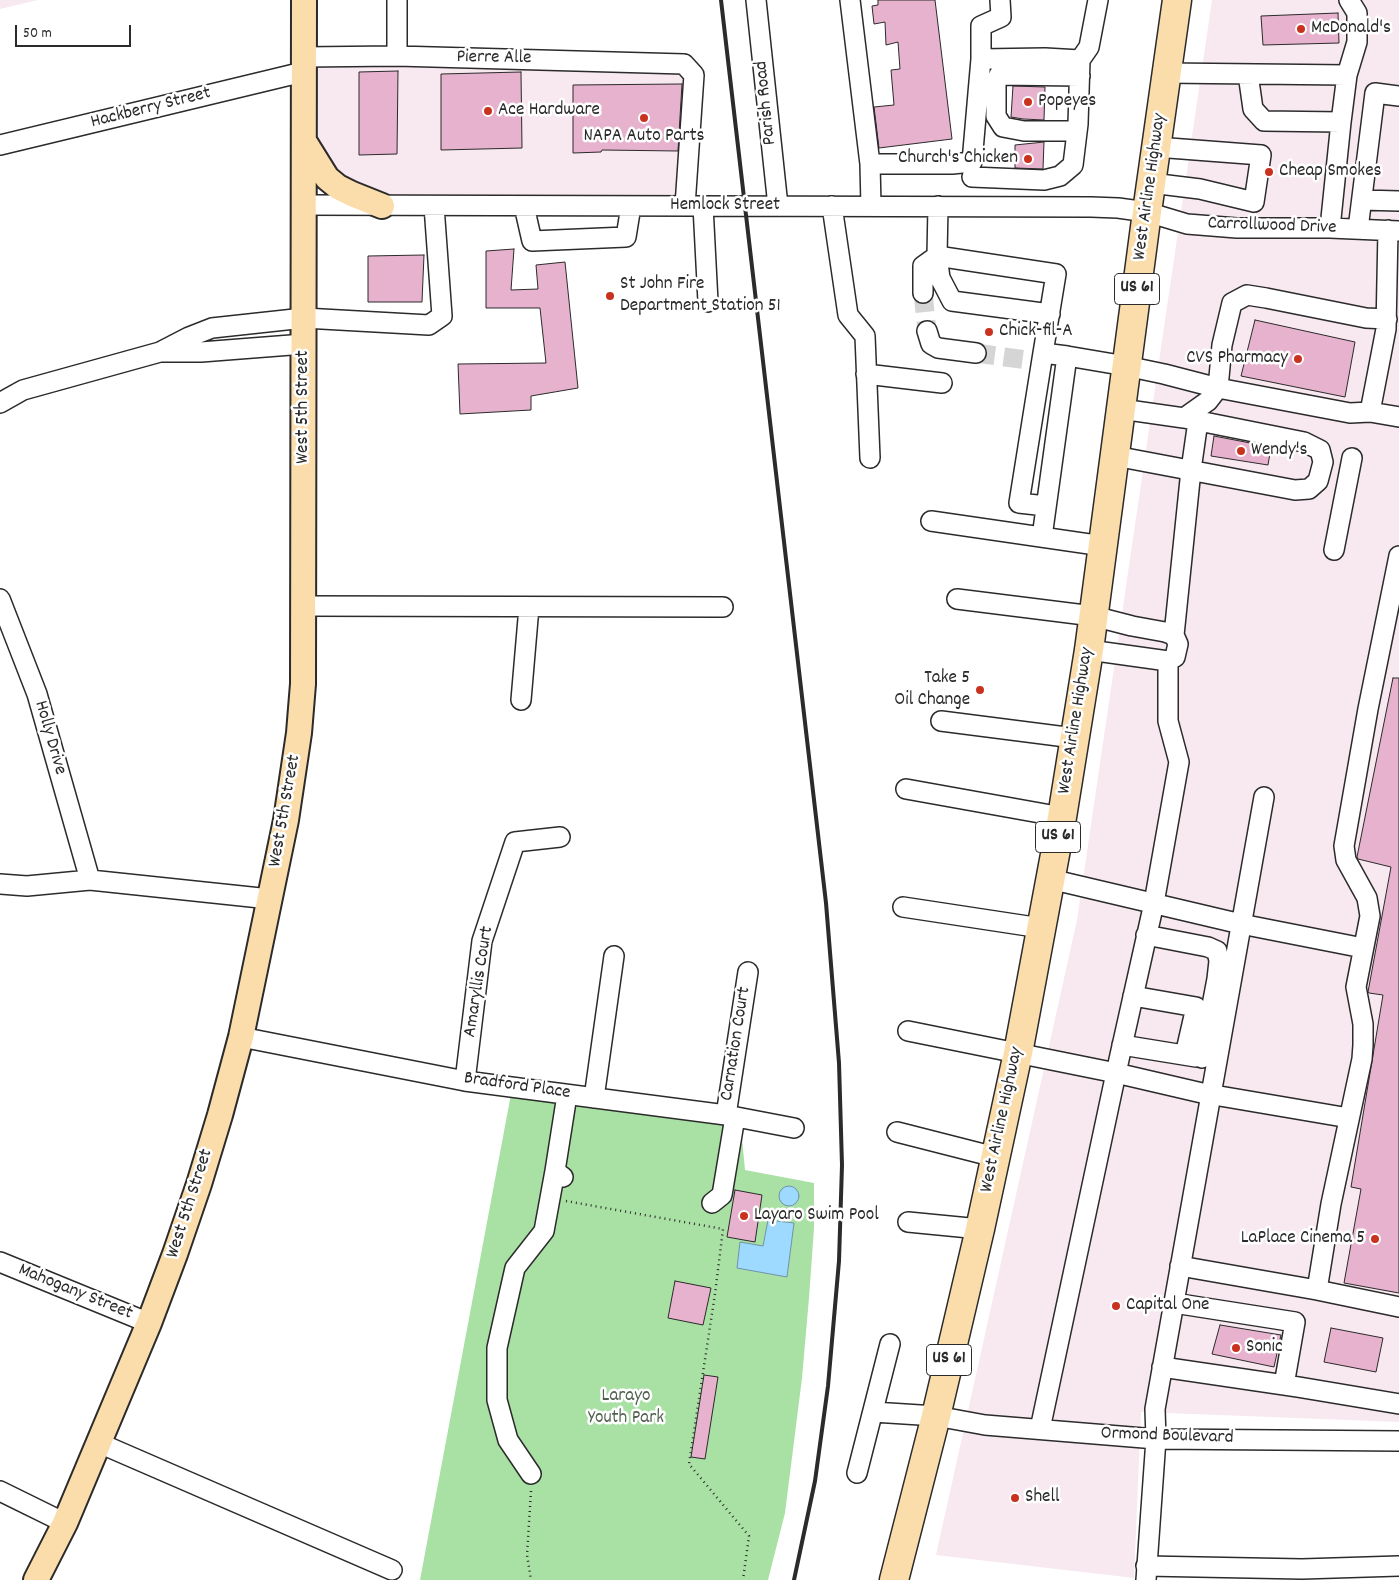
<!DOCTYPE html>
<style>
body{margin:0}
#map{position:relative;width:1399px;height:1580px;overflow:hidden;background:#fff;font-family:Dekko,sans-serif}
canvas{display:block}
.scale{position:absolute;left:15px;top:25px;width:116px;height:22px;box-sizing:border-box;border:2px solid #2b2b2b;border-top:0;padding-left:6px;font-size:15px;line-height:18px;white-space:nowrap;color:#2b2b2b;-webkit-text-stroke:4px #fff;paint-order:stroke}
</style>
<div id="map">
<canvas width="1399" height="1580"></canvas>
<div class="scale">50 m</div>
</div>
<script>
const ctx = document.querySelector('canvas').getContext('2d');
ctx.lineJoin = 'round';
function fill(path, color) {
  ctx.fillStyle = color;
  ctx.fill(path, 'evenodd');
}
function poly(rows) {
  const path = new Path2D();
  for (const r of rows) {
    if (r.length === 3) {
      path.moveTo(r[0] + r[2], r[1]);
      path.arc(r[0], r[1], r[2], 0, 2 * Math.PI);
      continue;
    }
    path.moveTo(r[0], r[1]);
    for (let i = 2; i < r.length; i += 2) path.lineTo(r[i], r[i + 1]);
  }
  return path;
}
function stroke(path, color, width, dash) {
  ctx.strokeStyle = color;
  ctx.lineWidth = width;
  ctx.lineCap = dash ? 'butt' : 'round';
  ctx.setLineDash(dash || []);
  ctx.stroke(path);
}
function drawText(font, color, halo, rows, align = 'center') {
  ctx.font = font + ' Dekko,sans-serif';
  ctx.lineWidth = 5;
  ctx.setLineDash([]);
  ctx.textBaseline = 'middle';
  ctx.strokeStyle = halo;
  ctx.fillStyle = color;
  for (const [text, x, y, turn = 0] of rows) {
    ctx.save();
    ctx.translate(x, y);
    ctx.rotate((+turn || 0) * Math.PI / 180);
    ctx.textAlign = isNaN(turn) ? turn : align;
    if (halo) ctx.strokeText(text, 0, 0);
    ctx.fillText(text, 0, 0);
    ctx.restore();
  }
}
fill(poly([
 [0,0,38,0,0,9],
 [1212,0,1399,0,1399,1422,1141,1412,1134,1578,936,1555,1077,920],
 [303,57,684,64,694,75,685,206,382,206,303,140]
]), '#f8e8f0');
fill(poly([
 [511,1094,741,1128,745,1170,814,1183,814,1228,809,1298,802,1378,785,1513,768,1580,420,1580]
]), '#a9e0a4');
const water = poly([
 [789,1196,10],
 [768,1220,794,1223,787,1277,737,1268,740,1242,763,1246,768,1220]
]);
fill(water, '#9ed9ff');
stroke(water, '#7093aa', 1);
const building = poly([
 [878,0,935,0,952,139,879,148,874,107,894,105,891,70,900,69,898,42,886,45,885,22,874,24,872,6,878,5,878,0],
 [1338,13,1339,43,1263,45,1261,16,1338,13],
 [398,71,397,154,359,155,359,72,398,71],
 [521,72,522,148,441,150,441,74,521,72],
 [682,84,678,151,602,150,601,152,573,153,573,85,682,84],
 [1013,86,1045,87,1044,120,1023,119,1011,117,1013,86],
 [1044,142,1043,169,1015,168,1015,145,1044,142],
 [514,249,511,290,538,289,536,265,565,262,578,388,531,396,531,410,460,414,458,364,546,363,540,308,486,308,486,251,514,249],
 [424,255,422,302,368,302,368,256,424,255],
 [1255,320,1355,342,1345,397,1241,376,1255,320],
 [1214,436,1271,447,1268,465,1211,456,1214,436],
 [1393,678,1399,678,1399,1293,1344,1283,1361,1189,1351,1187,1383,995,1369,993,1368,992,1391,867,1358,859,1357,857,1393,678],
 [735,1190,762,1195,755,1242,727,1237,735,1190],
 [675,1281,711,1288,703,1325,668,1318,675,1281],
 [1220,1325,1281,1335,1274,1367,1212,1354,1220,1325],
 [1331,1328,1383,1338,1376,1372,1324,1362,1331,1328],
 [704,1375,718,1377,705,1459,691,1457,704,1375]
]);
fill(building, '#e6b2cd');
stroke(building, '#2b2b2b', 1);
stroke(poly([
 [923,293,927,331],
 [976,353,1027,360]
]), '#d5d5d5', 19, [19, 9]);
const minor = poly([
 [397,0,397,56],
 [756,0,778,206],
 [850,0,870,164,871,206],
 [303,57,397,56,684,64,694,75,685,206],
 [981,59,981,26,1001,17,1000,0],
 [1166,73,1347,75],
 [1248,74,1253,109,1264,121,1341,122],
 [1077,131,1024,131,1003,127,996,116,996,82,999,75,1080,76],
 [0,145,303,72],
 [870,164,952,164,972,162,981,59,1045,58,1080,60,1089,47,1098,0],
 [972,177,1044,180,1060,176,1073,165,1078,124,1080,60],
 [1151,183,1200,189,1254,202,1261,155,1156,147],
 [1362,200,1399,201],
 [303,205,1091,207,1118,208,1147,212,1187,224,1237,228,1330,228,1399,231],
 [524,206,532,241,626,237,631,206],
 [703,206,708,302],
 [832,206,848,315,865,336,870,458],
 [938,206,937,256,940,278,952,301,1050,314],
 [1330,228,1341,122,1347,75,1357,42,1357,13,1349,0],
 [1358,229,1375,93,1399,96],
 [923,293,923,266,937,256,1056,274,1043,353,1067,356],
 [1387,319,1366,318,1266,298,1247,295,1232,303,1222,345,1218,388,1350,413,1370,412,1399,417],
 [927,331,931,344,938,348,976,353],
 [164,352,201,352,304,344],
 [1043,353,1019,503,1046,506],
 [866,374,942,383],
 [0,403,23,390,160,352,189,337,212,328,304,318,429,325,442,316,434,206],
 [1370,412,1386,329,1388,230],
 [1184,418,1208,401,1218,388],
 [1115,456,1295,490,1309,489,1318,481,1323,462,1320,450,1304,442,1184,418,1121,409],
 [931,521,1103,546],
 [1042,537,1067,356,1126,366,1164,374,1218,388],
 [1334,550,1352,458],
 [1399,556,1368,709,1344,846,1346,860,1367,898,1370,916,1356,987,1363,1024,1363,1045,1362,1059,1331,1204,1317,1290,1399,1307],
 [0,599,37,694,90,880],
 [957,599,1093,616,1132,626,1165,632,1174,635,1178,644,1175,657,1168,661,1089,650],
 [304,606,723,607],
 [1174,635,1191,470,1198,421],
 [521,700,529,607],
 [941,721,1074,738],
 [906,789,1062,817],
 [1050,879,1241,924,1363,948],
 [0,884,27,886,90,880,270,899],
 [903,907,1041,928],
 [1146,935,1208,947,1217,951,1219,961,1217,979,1202,1058],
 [1133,996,1196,1007,1185,1055],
 [908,1031,1116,1073,1202,1093,1349,1118],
 [241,1037,465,1081,726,1115,794,1128],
 [1122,1045,1196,1057],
 [465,1081,482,941,515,842,560,837],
 [594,1098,614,956],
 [726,1115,748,972],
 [897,1132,995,1157],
 [563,1177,555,1171,567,1095],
 [712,1203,722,1195,735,1117],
 [908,1222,980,1229],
 [0,1262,149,1323],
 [1180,1266,1317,1290],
 [1174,1303,1295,1322,1284,1385],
 [1162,1367,1298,1387,1399,1404],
 [873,1412,936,1416,985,1425,1156,1439,1399,1441],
 [1040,1429,1116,1073,1154,903,1179,762,1168,721,1168,661],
 [99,1443,392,1570],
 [857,1473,890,1344],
 [531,1474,508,1440,497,1400,497,1348,515,1268,544,1231,555,1171],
 [0,1491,65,1523],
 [1146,1566,1302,1569,1399,1566],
 [1146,1580,1156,1439,1155,1409,1264,797]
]);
const major = poly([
 [304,141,327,178,338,187,352,194,382,206],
 [36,1580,65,1523,149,1323,175,1254,199,1184,220,1115,241,1037,286,820,299,733,303,684,304,0]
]);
const highway = poly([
 [894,1580,936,1416,980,1229,1018,1053,1062,817,1089,650,1147,212,1177,0]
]);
stroke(minor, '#2b2b2b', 22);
stroke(major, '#2b2b2b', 28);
stroke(highway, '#2b2b2b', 31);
stroke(poly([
 [566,1201,723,1229,715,1294,689,1464,749,1536,743,1580],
 [531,1491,527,1555,531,1580]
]), '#2b2b2b', 2.5, [1, 4]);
stroke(minor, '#fff', 19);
stroke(major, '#fbddab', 24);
stroke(highway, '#fbddab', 28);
stroke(poly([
 [721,0,826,903,839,1063,842,1165,839,1261,828,1386,815,1481,794,1580]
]), '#2b2b2b', 4);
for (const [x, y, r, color] of [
 [1301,29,5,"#c8321e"],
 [1028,102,5,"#c8321e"],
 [488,111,5,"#c8321e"],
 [644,118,5,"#c8321e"],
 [1028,159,5,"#c8321e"],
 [1269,172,5,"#c8321e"],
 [610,296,5,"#c8321e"],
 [989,332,5,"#c8321e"],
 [1298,359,5,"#c8321e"],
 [1241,451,5,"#c8321e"],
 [980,690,5,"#c8321e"],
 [744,1216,5,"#c8321e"],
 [1375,1239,5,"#c8321e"],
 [1116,1306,5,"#c8321e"],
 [1236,1348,5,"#c8321e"],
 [1015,1498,5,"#c8321e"]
]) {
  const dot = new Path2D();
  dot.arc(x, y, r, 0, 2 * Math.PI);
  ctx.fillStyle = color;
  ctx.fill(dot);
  stroke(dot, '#fff', 2);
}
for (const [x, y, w] of [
 [1137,289,45],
 [1058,837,45],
 [949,1360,45]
]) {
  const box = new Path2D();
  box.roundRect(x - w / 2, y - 15.5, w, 31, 4);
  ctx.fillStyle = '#fff';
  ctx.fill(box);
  stroke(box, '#2b2b2b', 1);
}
drawText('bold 18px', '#2b2b2b', null, [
 ["US 61",1137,289],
 ["US 61",1058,837],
 ["US 61",949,1360]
]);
drawText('19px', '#2b2b2b', '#fff', [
 ["McDonald's",1311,29],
 ["Popeyes",1038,102],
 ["Ace Hardware",498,111],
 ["NAPA Auto Parts",644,137,"center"],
 ["Church's Chicken",1018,159,"right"],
 ["Cheap Smokes",1279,172],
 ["St John Fire",620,285],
 ["Department Station 51",620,307],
 ["Chick-fil-A",999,332],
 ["CVS Pharmacy",1288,359,"right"],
 ["Wendy's",1251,451],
 ["Take 5",970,679,"right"],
 ["Oil Change",970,701,"right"],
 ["Layaro Swim Pool",754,1216],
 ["LaPlace Cinema 5",1365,1239,"right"],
 ["Capital One",1126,1306],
 ["Sonic",1246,1348],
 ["Shell",1025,1498]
], 'left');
drawText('19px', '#2b2b2b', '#fff', [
 ["Pierre Alle",494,59,1],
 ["Parish Road",767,103,-96],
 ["Hackberry Street",151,109,-14],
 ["West Airline Highway",1151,187,-82],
 ["Hemlock Street",725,206],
 ["Carrollwood Drive",1272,227,2],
 ["West 5th Street",304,407,-90],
 ["West Airline Highway",1077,721,-81],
 ["Holly Drive",49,738,74],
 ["West 5th Street",286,811,-80],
 ["Amaryllis Court",480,982,-81],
 ["Carnation Court",737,1044,-81],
 ["Bradford Place",517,1087,8],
 ["West Airline Highway",1003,1120,-78],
 ["West 5th Street",191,1204,-72],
 ["Mahogany Street",75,1293,22],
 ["Ormond Boulevard",1167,1437,2]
]);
drawText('19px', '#51614f', '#fff', [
 ["Larayo",626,1397],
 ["Youth Park",626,1419]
]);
</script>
